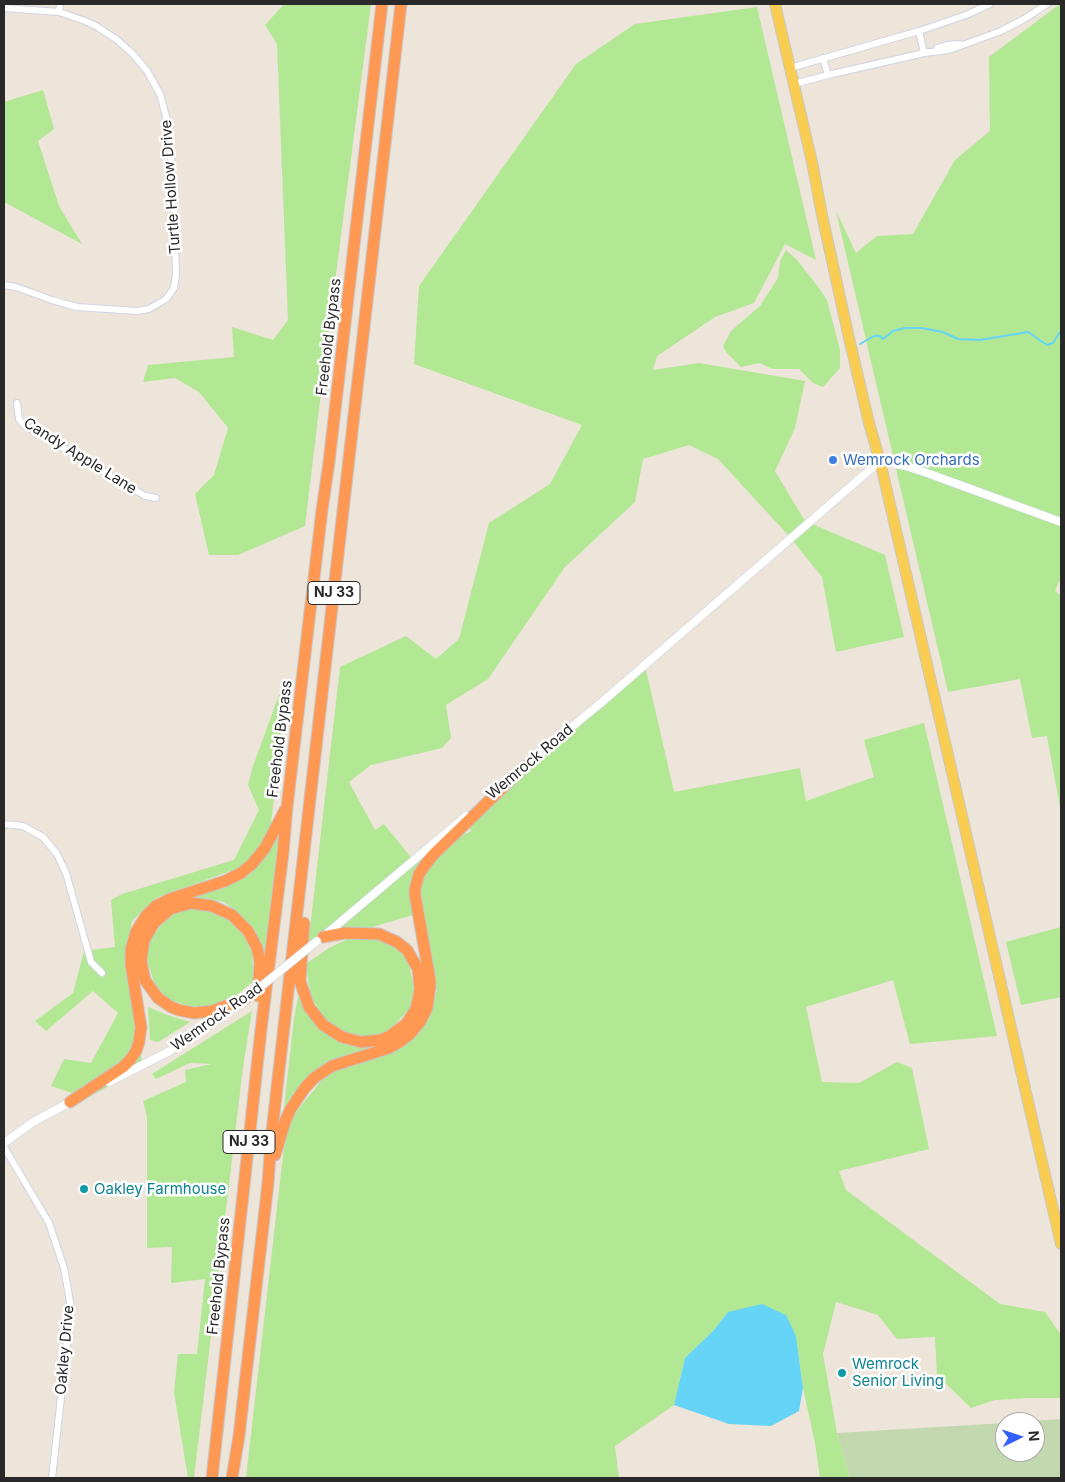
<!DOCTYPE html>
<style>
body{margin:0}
#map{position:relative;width:1065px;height:1482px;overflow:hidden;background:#ede4da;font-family:Inter,sans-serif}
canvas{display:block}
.frame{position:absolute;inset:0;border:5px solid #292929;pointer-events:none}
.north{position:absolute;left:995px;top:1412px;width:50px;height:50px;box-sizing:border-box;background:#fff;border:1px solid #a9a9a9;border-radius:50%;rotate:86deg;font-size:14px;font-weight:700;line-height:20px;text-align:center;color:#292929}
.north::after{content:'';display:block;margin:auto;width:18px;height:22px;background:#3460ff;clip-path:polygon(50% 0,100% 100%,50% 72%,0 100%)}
</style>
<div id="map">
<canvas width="1065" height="1482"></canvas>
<div class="frame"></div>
<div class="north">N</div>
</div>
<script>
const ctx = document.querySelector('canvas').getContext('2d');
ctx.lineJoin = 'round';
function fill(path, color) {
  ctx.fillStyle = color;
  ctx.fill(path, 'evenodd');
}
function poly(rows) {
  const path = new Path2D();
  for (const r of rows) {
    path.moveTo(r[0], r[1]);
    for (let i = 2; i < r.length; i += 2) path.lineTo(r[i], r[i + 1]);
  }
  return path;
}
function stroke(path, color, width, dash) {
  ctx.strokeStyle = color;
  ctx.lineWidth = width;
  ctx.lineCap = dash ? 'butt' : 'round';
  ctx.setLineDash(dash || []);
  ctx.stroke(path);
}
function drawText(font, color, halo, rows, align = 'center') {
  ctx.font = font + ' Inter,sans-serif';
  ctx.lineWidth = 5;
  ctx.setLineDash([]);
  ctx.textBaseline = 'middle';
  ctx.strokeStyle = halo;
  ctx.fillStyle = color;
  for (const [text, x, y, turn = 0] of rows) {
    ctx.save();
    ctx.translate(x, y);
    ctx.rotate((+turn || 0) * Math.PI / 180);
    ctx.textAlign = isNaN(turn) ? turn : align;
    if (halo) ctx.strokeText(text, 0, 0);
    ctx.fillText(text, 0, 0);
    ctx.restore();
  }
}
fill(poly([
 [284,4,371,4,325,359,305,526,238,555,209,555,195,494,214,475,228,428,199,392,175,378,143,382,148,365,234,357,232,327,273,340,288,320,277,44,265,25],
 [1060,4,1061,4,1061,577,1055,591,1061,596,1061,813,1047,736,1032,738,1020,679,948,692,836,211,856,253,877,236,913,234,955,160,990,131,989,57],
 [757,7,816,260,785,244,754,303,715,317,657,356,653,370,699,363,805,381,795,428,775,471,805,521,885,555,904,637,836,652,822,577,789,536,718,459,689,445,643,459,635,502,565,567,488,679,446,705,451,738,442,748,371,765,349,782,375,830,384,824,413,860,471,831,465,817,644,661,674,792,800,768,806,801,874,777,864,740,924,723,997,1036,910,1044,893,980,806,1007,822,1082,859,1083,897,1062,912,1068,929,1149,839,1171,846,1190,1000,1304,1045,1312,1061,1335,1061,1398,1028,1398,995,1400,971,1408,937,1375,935,1337,897,1339,878,1315,836,1302,823,1354,837,1433,850,1478,820,1478,815,1443,803,1388,796,1336,728,1312,714,1330,685,1358,674,1405,615,1446,619,1478,246,1478,285,1138,293,1116,326,1075,420,1033,437,991,423,912,308,946,340,667,406,636,436,659,459,639,489,523,550,484,582,425,414,364,419,286,576,64,635,24],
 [43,90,54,129,38,141,59,206,82,244,4,202,4,102],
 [786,250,797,260,819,288,827,300,840,350,840,368,823,387,813,383,799,369,773,369,759,363,741,367,726,352,723,346,731,331,760,306,778,278,780,261],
 [287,687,268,849,241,867,156,898,132,921,126,950,143,1068,87,1098,51,1086,64,1059,91,1063,118,1013,93,991,46,1031,35,1021,73,993,84,951,115,947,111,900,122,894,234,860,259,810,248,785,253,766,279,695],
 [278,834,278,842,266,958,255,930,238,912,224,902,203,898,188,898,248,874,265,857],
 [205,908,228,917,241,930,252,953,254,981,229,1001,198,1009,167,999,154,982,147,960,150,939,164,922,181,909],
 [1061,927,1061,997,1021,1005,1006,942],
 [371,937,389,942,408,960,414,989,410,1008,388,1032,368,1037,346,1032,324,1019,311,996,307,974,307,963,329,948,348,939],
 [299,992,315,1024,342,1043,375,1047,297,1089,284,1108,294,1018],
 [148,1007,167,1015,190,1022,158,1042,150,1040],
 [252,1011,243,1067,194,1478,188,1478,174,1392,178,1354,197,1354,205,1279,171,1283,172,1247,147,1248,147,1116,143,1101,186,1082,185,1070,212,1064,190,1063,156,1079,152,1074]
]), '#b2e793');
fill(poly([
 [1061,1419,1061,1478,850,1478,837,1433,1005,1423,1005,1452,1035,1452,1035,1422,1014,1422]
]), '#c4d8b0');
fill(poly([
 [762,1304,786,1315,796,1336,803,1388,799,1411,771,1426,729,1424,674,1405,685,1358,714,1330,728,1312]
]), '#66d4f6');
stroke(poly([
 [860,344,874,336,880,336,883,339,893,331,905,328,921,328,943,332,958,339,980,340,1028,332,1047,345,1053,343,1060,332,1061,332]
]), '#66d4f6', 2);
const minor = poly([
 [4,8,59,12,85,21,96,26,116,39,133,54,147,71,160,94,169,128,174,212,176,274,174,288,166,299,149,309,137,311,77,307,52,300,16,287,4,285],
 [59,12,60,4],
 [919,31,924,53,928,52],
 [937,48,947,45,959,44],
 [823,58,828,75],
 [790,68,919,31,966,15,990,4],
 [794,84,828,75,924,53,949,50,1001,31,1026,18,1047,4],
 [17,403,19,419,24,425,135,490,145,496,156,498],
 [4,824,23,826,43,837,57,854,66,873,91,962,102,973],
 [4,1147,49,1223,64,1268,71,1307,52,1478]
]);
const tertiary = poly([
 [522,768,602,702,880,461,906,466,927,473,1061,522],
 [324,936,466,816],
 [109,1082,168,1052,194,1035,253,993],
 [4,1143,33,1122,74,1100]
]);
const primary = poly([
 [775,4,812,162,822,215,849,338,869,423,880,461,1061,1244]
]);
const motorway = poly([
 [304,923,300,981,309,1007,323,1025,342,1037,361,1042,380,1040,390,1036,406,1024,416,1009,420,990,418,969,407,950,397,942,379,934,345,933,323,937],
 [245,999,212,1011,194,1013,179,1010,171,1007,158,998,145,980,141,961,144,940,154,923,170,909,191,903,212,906,232,915,248,931,257,948,260,962,258,996],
 [70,1102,123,1067,130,1060,136,1051,139,1042,141,1027,131,965,131,950,136,932,146,916,156,906,170,899,225,881,241,873,252,864,265,848,285,810],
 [275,1155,285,1122,290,1110,304,1089,314,1078,332,1066,389,1048,398,1043,410,1034,420,1022,427,1008,430,988,430,980,415,895,415,889,419,874,426,864,433,855,525,766],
 [212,1478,261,1030,283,853,287,807,322,510,329,462,382,4],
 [232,1478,239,1436,268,1183,271,1140,401,4]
]);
stroke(minor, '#cfd4e3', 8);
stroke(tertiary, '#cfd4e3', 9);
stroke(primary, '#c7c7c7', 12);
stroke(motorway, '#c7c7c7', 13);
stroke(minor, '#fff', 6);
stroke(tertiary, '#fff', 8);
stroke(primary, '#f9cd52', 10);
stroke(motorway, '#ff9852', 11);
const tertiaryBridge = poly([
 [253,993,317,941]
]);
stroke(tertiaryBridge, '#cfd4e3', 9, []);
stroke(tertiaryBridge, '#fff', 8);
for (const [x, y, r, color] of [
 [833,460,5,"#3f7fe0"],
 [84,1189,5,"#0f9aa8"],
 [842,1373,5,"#0f9aa8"]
]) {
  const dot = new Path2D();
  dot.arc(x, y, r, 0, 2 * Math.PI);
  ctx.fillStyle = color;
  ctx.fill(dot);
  stroke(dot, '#fff', 2);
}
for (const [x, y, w] of [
 [334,593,52],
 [249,1142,52]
]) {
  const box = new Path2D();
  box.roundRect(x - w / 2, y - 11.5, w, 23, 4);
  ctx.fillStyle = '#fff';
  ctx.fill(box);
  stroke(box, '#292929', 1);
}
drawText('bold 14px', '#292929', null, [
 ["NJ 33",334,593],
 ["NJ 33",249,1142]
]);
drawText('15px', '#292929', '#fff', [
 ["Turtle Hollow Drive",171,187,-94],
 ["Freehold Bypass",329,337,-83],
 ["Candy Apple Lane",80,456,32],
 ["Freehold Bypass",280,739,-83],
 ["Wemrock Road",530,762,-40],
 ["Wemrock Road",217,1017,-35],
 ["Freehold Bypass",219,1276,-84],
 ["Oakley Drive",65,1350,-85]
]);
drawText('15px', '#366cbe', '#fff', [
 ["Wemrock Orchards",843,460]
], 'left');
drawText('15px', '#0d838f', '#fff', [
 ["Oakley Farmhouse",94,1189],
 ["Wemrock",852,1364],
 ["Senior Living",852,1381]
], 'left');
</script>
